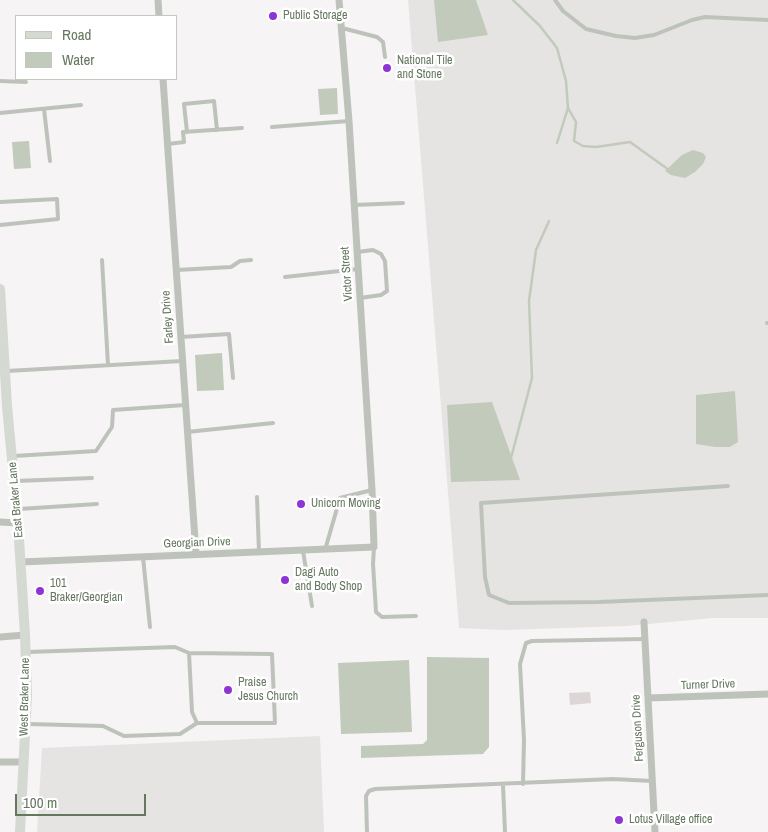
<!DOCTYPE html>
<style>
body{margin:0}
#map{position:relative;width:768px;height:832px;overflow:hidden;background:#f6f4f5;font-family:"Archivo Narrow",sans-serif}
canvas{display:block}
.legend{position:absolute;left:15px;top:15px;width:162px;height:65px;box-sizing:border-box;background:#fff;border:1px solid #c1c9bf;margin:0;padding:6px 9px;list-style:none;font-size:15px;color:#65775f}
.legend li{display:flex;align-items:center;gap:10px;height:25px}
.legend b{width:25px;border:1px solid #c1c9bf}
.scale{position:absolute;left:15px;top:794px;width:131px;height:22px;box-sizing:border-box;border:2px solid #65775f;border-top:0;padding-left:6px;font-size:15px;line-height:18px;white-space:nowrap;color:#65775f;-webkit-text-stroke:4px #fff;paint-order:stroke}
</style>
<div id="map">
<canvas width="768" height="832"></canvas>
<ul class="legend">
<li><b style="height:6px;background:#d4d9d2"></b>Road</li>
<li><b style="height:14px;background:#c2cabc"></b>Water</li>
</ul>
<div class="scale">100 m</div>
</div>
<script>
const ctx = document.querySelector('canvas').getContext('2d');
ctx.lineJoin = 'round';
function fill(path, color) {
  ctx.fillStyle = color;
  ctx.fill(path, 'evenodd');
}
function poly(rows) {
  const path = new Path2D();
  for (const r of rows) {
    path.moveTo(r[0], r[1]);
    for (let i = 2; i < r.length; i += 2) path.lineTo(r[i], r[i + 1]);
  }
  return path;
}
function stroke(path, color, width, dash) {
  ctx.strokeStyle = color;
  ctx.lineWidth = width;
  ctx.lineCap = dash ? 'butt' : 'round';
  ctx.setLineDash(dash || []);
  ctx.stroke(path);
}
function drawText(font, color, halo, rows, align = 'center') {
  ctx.font = font + ' "Archivo Narrow",sans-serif';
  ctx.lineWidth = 5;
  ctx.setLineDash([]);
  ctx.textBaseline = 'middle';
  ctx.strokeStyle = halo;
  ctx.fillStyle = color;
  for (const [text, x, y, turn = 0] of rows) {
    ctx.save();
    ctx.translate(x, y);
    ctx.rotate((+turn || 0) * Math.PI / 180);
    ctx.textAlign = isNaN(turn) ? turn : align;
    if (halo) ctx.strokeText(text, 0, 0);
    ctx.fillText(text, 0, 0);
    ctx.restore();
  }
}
fill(poly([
 [408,0,768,0,768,618,713,618,627,626,504,630,459,628],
 [320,736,324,832,37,832,42,748]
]), '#e5e4e3');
fill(poly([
 [590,692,591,703,570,705,569,693]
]), '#ddd5d6');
fill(poly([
 [434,0,476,0,488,35,438,42],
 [337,88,338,114,320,115,318,89],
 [29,141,31,168,14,169,12,142],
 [693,150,703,153,706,157,703,164,695,172,685,178,671,175,665,171,682,155],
 [222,353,224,390,197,391,195,355],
 [735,391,738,442,730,447,715,447,696,444,696,395],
 [492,402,520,480,451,482,447,405],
 [427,657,489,658,489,747,483,754,361,758,361,746,423,744,427,740],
 [409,660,412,732,341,734,338,663]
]), '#c2cabc');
stroke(poly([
 [513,0,540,26,557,48,566,81,568,108,557,143],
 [568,108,576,122,574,141,583,146,596,147,630,142,669,170],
 [511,458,532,378,529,301,536,250,549,221]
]), '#c2cabc', 2.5);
stroke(poly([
 [555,0,563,11,586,29,616,36,635,38,654,35,692,20,705,17,768,20],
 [342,28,377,37,383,42,385,57],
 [0,81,26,82],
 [44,109,50,161],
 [0,113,81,105],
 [272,127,349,121],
 [187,132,184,104,214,101,217,130],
 [168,144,184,142,183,132,242,128],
 [0,202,57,199,58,219,0,225],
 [354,205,403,203],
 [357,252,373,250,381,254,385,261,387,291,381,295,360,298],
 [102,260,108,365],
 [177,270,231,267,240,261,251,260],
 [285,277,358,269],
 [767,323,768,323],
 [181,337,229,334,233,378],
 [7,371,182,361],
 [187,432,273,423],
 [14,456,96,451,112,427,113,410,185,405],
 [16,481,92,478],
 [728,486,481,503,485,577,489,595,509,603,599,602,768,595],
 [257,497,259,552],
 [19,509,97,504],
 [374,547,373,564,376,612,382,617,416,616],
 [325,550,340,498,372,490],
 [303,551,312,606],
 [143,557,150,627],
 [28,652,175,647,189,653,272,654,275,723,197,723,192,712,189,653],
 [28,724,103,726,124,736,180,734,197,723],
 [523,784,524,740,520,664,526,643,532,641,645,639],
 [503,785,505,832],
 [367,832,366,796,369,791,375,789,613,779,652,781]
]), '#bdc3bb', 4);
stroke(poly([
 [158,0,159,16],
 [163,79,196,554],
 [0,522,18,523],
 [21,562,374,547,372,490,349,121,339,0],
 [644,622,655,832],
 [0,637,25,635],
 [648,698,768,694],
 [0,762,24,762]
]), '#bdc3bb', 7);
stroke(poly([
 [0,289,7,406,18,523,25,635,27,695,20,832]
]), '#d4d9d2', 10);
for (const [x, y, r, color] of [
 [273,16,5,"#8e34d6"],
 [387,68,5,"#8e34d6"],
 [301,504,5,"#8e34d6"],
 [285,580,5,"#8e34d6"],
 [40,591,5,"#8e34d6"],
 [228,690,5,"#8e34d6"],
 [619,820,5,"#8e34d6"]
]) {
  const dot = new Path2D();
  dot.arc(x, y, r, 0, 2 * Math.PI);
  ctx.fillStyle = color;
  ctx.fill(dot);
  stroke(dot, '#fff', 2);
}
drawText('12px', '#65775f', '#fff', [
 ["Public Storage",283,16],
 ["National Tile",397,61],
 ["and Stone",397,75],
 ["Unicorn Moving",311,504],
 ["Dagi Auto",295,573],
 ["and Body Shop",295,587],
 ["101",50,584],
 ["Braker/Georgian",50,598],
 ["Praise",238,683],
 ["Jesus Church",238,697],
 ["Lotus Village office",629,820]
], 'left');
drawText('12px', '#65775f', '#fff', [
 ["Victor Street",347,274,-94],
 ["Farley Drive",168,317,-94],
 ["East Braker Lane",16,500,-95],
 ["Georgian Drive",197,543,-2],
 ["Turner Drive",708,685,-2],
 ["West Braker Lane",25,697,-89],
 ["Ferguson Drive",638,728,-93]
]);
</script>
